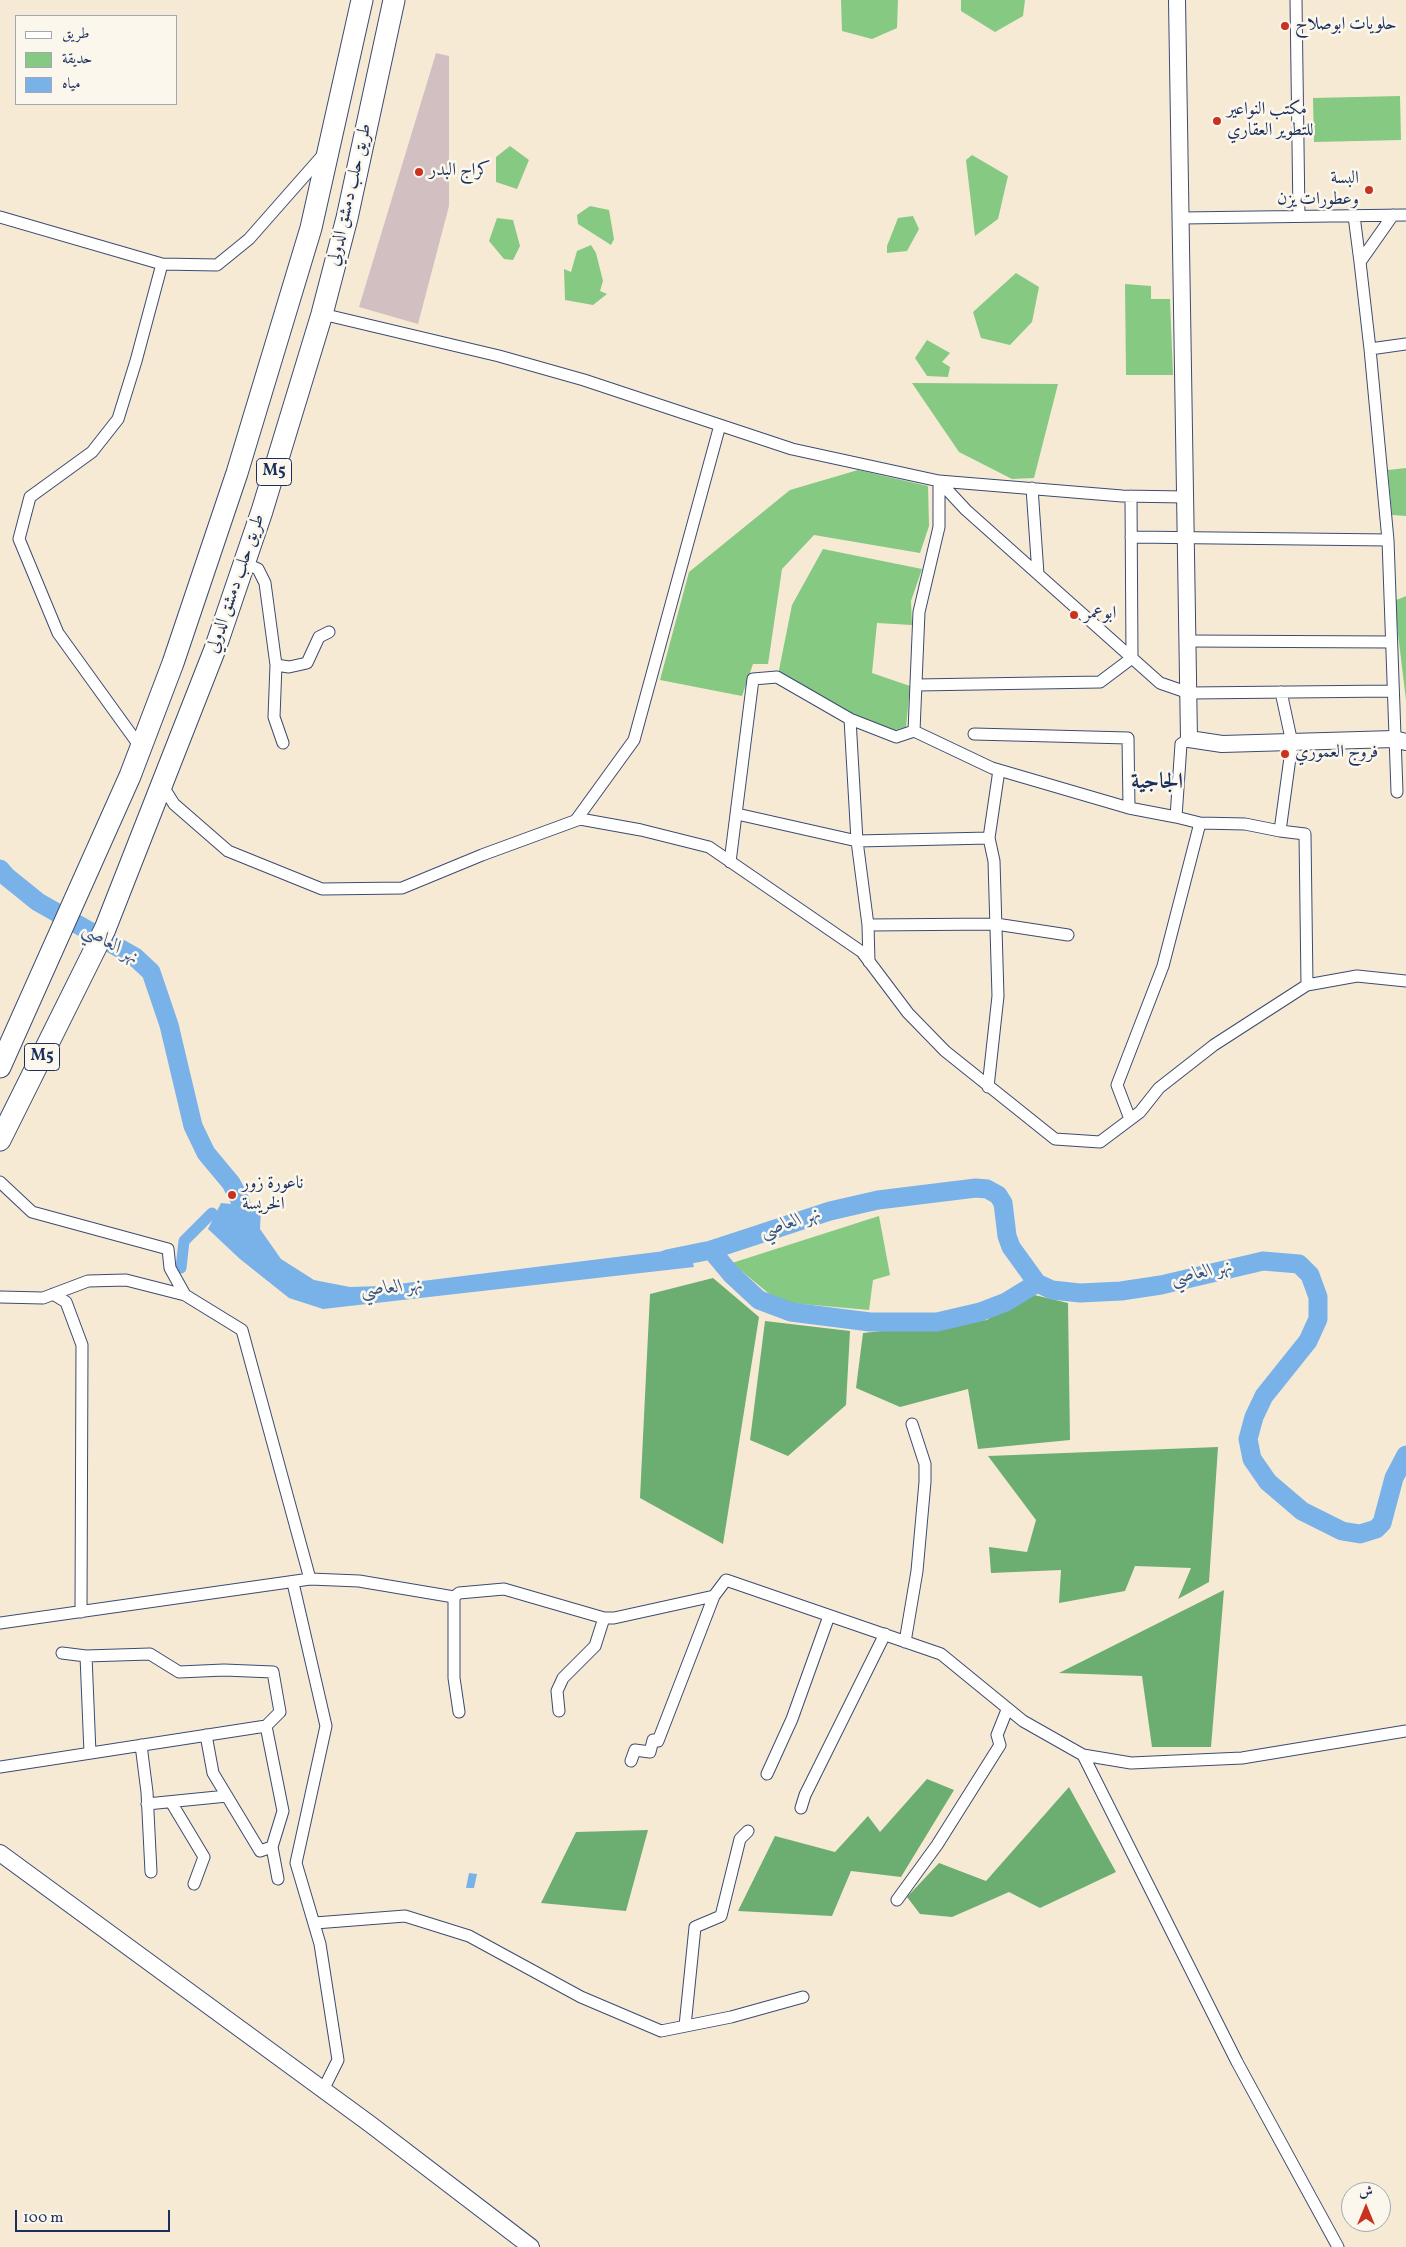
<!DOCTYPE html>
<meta charset="utf-8">
<style>
body{margin:0}
#map{position:relative;width:1406px;height:2247px;overflow:hidden;background:#f6ead5;font-family:Vollkorn,Amiri,serif}
canvas{display:block}
.legend{position:absolute;left:15px;top:15px;width:162px;height:90px;box-sizing:border-box;background:#fbf7ec;border:1px solid #a1a7b3;margin:0;padding:6px 9px;list-style:none;font-size:15px;color:#1b2f5e}
.legend li{display:flex;align-items:center;gap:10px;height:25px}
.legend b{width:25px;border:1px solid #a1a7b3}
.north{position:absolute;left:1341px;top:2182px;width:50px;height:50px;box-sizing:border-box;background:#fbf7ec;border:1px solid #a1a7b3;border-radius:50%;rotate:0deg;font-size:14px;font-weight:700;line-height:20px;text-align:center;color:#1b2f5e}
.north::after{content:'';display:block;margin:auto;width:18px;height:22px;background:#c8321e;clip-path:polygon(50% 0,100% 100%,50% 72%,0 100%)}
.scale{position:absolute;left:15px;top:2210px;width:155px;height:22px;box-sizing:border-box;border:2px solid #1b2f5e;border-top:0;padding-left:6px;font-size:15px;line-height:18px;white-space:nowrap;color:#1b2f5e;-webkit-text-stroke:4px #fbf7ec;paint-order:stroke}
</style>
<div id="map">
<canvas width="1406" height="2247"></canvas>
<ul class="legend">
<li><b style="height:6px;background:#fff"></b>طريق</li>
<li><b style="height:14px;background:#85c983"></b>حديقة</li>
<li><b style="height:14px;background:#79b1e9"></b>مياه</li>
</ul>
<div class="north">ش</div>
<div class="scale">100 m</div>
</div>
<script>
const ctx = document.querySelector('canvas').getContext('2d');
ctx.lineJoin = 'round';
function fill(path, color) {
  ctx.fillStyle = color;
  ctx.fill(path, 'evenodd');
}
function poly(rows) {
  const path = new Path2D();
  for (const r of rows) {
    path.moveTo(r[0], r[1]);
    for (let i = 2; i < r.length; i += 2) path.lineTo(r[i], r[i + 1]);
  }
  return path;
}
function stroke(path, color, width, dash) {
  ctx.strokeStyle = color;
  ctx.lineWidth = width;
  ctx.lineCap = dash ? 'butt' : 'round';
  ctx.setLineDash(dash || []);
  ctx.stroke(path);
}
function drawText(font, color, halo, rows, align = 'center') {
  ctx.font = font + ' Vollkorn,Amiri,serif';
  ctx.lineWidth = 5;
  ctx.setLineDash([]);
  ctx.textBaseline = 'middle';
  ctx.strokeStyle = halo;
  ctx.fillStyle = color;
  for (const [text, x, y, turn = 0] of rows) {
    ctx.save();
    ctx.translate(x, y);
    ctx.rotate((+turn || 0) * Math.PI / 180);
    ctx.textAlign = isNaN(turn) ? turn : align;
    if (halo) ctx.strokeText(text, 0, 0);
    ctx.fillText(text, 0, 0);
    ctx.restore();
  }
}
fill(poly([
 [436,53,449,56,449,206,418,324,359,307]
]), '#d2bfc1');
fill(poly([
 [841,0,898,0,897,28,872,39,842,31],
 [961,0,1025,0,1023,16,995,32,961,11],
 [1400,96,1401,140,1314,142,1313,98],
 [510,146,529,160,517,189,496,182,496,157],
 [972,155,1008,176,998,219,975,236,966,160],
 [590,206,609,210,614,239,611,245,578,224,577,215],
 [913,216,919,229,907,251,887,253,887,246,898,218],
 [497,218,513,220,520,246,513,260,504,259,489,241],
 [591,245,596,253,603,281,600,291,607,294,593,305,565,300,564,269,571,272,577,251],
 [1016,273,1039,287,1032,322,1010,345,981,338,973,312],
 [1125,284,1151,286,1151,299,1170,299,1173,375,1126,375],
 [927,340,950,353,942,362,950,367,948,377,927,376,915,358],
 [912,383,1058,384,1034,478,1012,479,959,452],
 [1406,468,1406,516,1392,515,1388,470],
 [858,470,928,486,929,526,920,553,814,535,782,569,768,664,753,664,742,696,660,680,689,572,790,490],
 [823,549,922,569,911,601,912,625,877,623,872,673,910,686,906,727,895,730,858,719,778,675,792,605],
 [1406,596,1406,700,1394,601],
 [879,1216,890,1275,873,1280,869,1310,779,1302,732,1263]
]), '#85c983');
fill(poly([
 [713,1278,759,1317,723,1544,640,1498,650,1294],
 [1026,1293,1068,1303,1070,1440,978,1449,968,1389,900,1407,856,1388,863,1333,987,1320],
 [765,1321,850,1331,846,1405,788,1456,750,1440],
 [1218,1447,1209,1582,1178,1599,1191,1568,1135,1566,1125,1591,1059,1603,1061,1570,991,1573,989,1547,1027,1552,1036,1520,988,1456],
 [1224,1590,1211,1747,1152,1747,1142,1676,1059,1673],
 [927,1779,954,1790,901,1877,851,1871,832,1916,738,1911,775,1836,835,1852,868,1816,880,1832],
 [1069,1787,1116,1872,1040,1908,1009,1892,952,1917,920,1914,907,1897,939,1863,986,1881],
 [648,1830,626,1911,541,1903,576,1832]
]), '#6cad71');
fill(poly([
 [221,1203,261,1207,260,1229,281,1259,314,1280,350,1287,382,1286,689,1248,694,1267,323,1309,289,1298,240,1259,208,1229],
 [469,1873,477,1874,474,1888,466,1888]
]), '#79b1e9');
stroke(poly([
 [181,1268,184,1241,212,1213]
]), '#79b1e9', 11);
stroke(poly([
 [0,869,7,877,38,902,135,957,151,972,169,1025,193,1126,206,1153,231,1183,239,1198,250,1230],
 [711,1250,731,1274,759,1300,791,1312,870,1322,937,1322,980,1312,1006,1302,1037,1283],
 [667,1259,711,1250,830,1211,878,1200,976,1188,987,1189,998,1195,1003,1203,1007,1236,1011,1247,1037,1283,1052,1290,1080,1293,1121,1291,1161,1285,1263,1261,1299,1264,1310,1275,1318,1297,1318,1319,1308,1341,1264,1396,1254,1417,1248,1439,1252,1459,1268,1482,1302,1511,1342,1531,1360,1534,1376,1529,1382,1523,1394,1478,1406,1455]
]), '#79b1e9', 19);
const street = poly([
 [1296,0,1299,216],
 [1393,215,1360,262,1370,349,1388,540,1397,792],
 [1354,216,1360,262],
 [0,217,162,264,217,265,249,239,323,155],
 [1182,218,1406,215],
 [322,314,499,356,584,380,792,449,939,481,1122,496,1185,497],
 [1370,349,1406,344],
 [939,481,966,510,1160,683,1189,693,1393,691],
 [1032,488,1038,574],
 [1131,537,1388,540],
 [244,563,258,569,265,583,276,665,274,717,283,743],
 [1188,641,1391,642],
 [276,665,289,667,307,663,319,637,329,632],
 [917,685,1100,682,1132,658,1131,496],
 [850,719,857,841,868,925,869,962],
 [914,731,992,768,1129,808,1176,817,1181,744,1189,739],
 [974,734,1128,738,1129,808],
 [141,748,58,633,19,539,30,497,92,452,118,419,136,361,162,264],
 [162,785,174,804,228,851,322,889,402,888,482,855,580,819,641,830,709,847,862,952,908,1013,945,1051,1055,1139,1100,1142,1140,1112,1159,1088,1214,1045,1307,985,1305,834,1280,831,1292,743,1281,692],
 [737,814,857,841,989,838,999,770],
 [1176,817,1200,823,1245,824,1280,831],
 [576,820,634,740,720,425],
 [730,862,753,679,777,677,850,719,896,737,914,731,919,612,939,527,939,481],
 [868,925,996,924,1068,935],
 [1307,985,1357,976,1406,981],
 [988,1087,998,996,994,861,989,838],
 [1130,1119,1117,1085,1163,966,1200,823],
 [0,1182,32,1212,168,1249,170,1268,185,1295,242,1330,310,1579],
 [53,1294,66,1302,82,1345,81,1612],
 [0,1297,43,1298,88,1281,126,1280,185,1295],
 [293,1583,326,1726,296,1863,320,1944,338,2060,323,2090],
 [454,1597,454,1678,459,1712],
 [0,1623,310,1579,359,1581,454,1597,459,1593,504,1589,604,1618,614,1618,714,1596,726,1580,941,1654,1023,1721,1083,1755,1131,1763,1242,1758,1406,1731],
 [905,1642,917,1571,925,1482,925,1464,912,1424],
 [62,1653,86,1656,90,1753],
 [86,1656,150,1654,179,1672,224,1670,273,1672,280,1712,266,1726],
 [559,1711,557,1691,563,1678,595,1646,604,1618],
 [206,1735,213,1773,260,1851,272,1847],
 [141,1745,147,1792,151,1872],
 [1083,1755,1237,2062,1338,2247],
 [631,1761,635,1750,650,1752,653,1740,658,1741,714,1596],
 [0,1767,266,1726,283,1811,272,1847,278,1879],
 [767,1774,792,1719,829,1616],
 [171,1802,204,1857,194,1884],
 [147,1804,227,1796],
 [801,1808,805,1795,885,1634],
 [897,1900,937,1845,1000,1745,997,1735,1007,1710],
 [315,1923,405,1916,469,1936,581,1997,661,2031,731,2017,803,1997],
 [685,2026,695,1927,721,1916,740,1839,748,1831]
]);
const secondary = poly([
 [1177,0,1189,739,1222,744,1394,739,1406,742],
 [0,1853,370,2124,531,2247]
]);
const highway = poly([
 [0,1067,130,776,173,663,237,473,311,228,362,0],
 [0,1140,105,929,215,649,262,511,322,314,347,218,394,0]
]);
stroke(street, '#3c4b70', 13);
stroke(secondary, '#3c4b70', 18);
stroke(highway, '#3c4b70', 23);
stroke(street, '#fff', 11);
stroke(secondary, '#fff', 16);
stroke(highway, '#fff', 21);
for (const [x, y, r, color] of [
 [1285,26,5,"#c8321e"],
 [1217,121,5,"#c8321e"],
 [419,172,5,"#c8321e"],
 [1369,190,5,"#c8321e"],
 [1074,615,5,"#c8321e"],
 [1285,754,5,"#c8321e"],
 [232,1195,5,"#c8321e"]
]) {
  const dot = new Path2D();
  dot.arc(x, y, r, 0, 2 * Math.PI);
  ctx.fillStyle = color;
  ctx.fill(dot);
  stroke(dot, '#fbf7ec', 2);
}
for (const [x, y, w] of [
 [274,472,35],
 [42,1057,35]
]) {
  const box = new Path2D();
  box.roundRect(x - w / 2, y - 13.5, w, 27, 4);
  ctx.fillStyle = '#fbf7ec';
  ctx.fill(box);
  stroke(box, '#1b2f5e', 1);
}
drawText('bold 16px', '#1b2f5e', null, [
 ["M5",274,472],
 ["M5",42,1057]
]);
drawText('18px', '#1b2f5e', '#fbf7ec', [
 ["حلويات ابوصلاح",1295,26],
 ["مكتب النواعير",1227,111],
 ["للتطوير العقاري",1227,132],
 ["كراج البدر",429,172],
 ["البسة",1359,180,"right"],
 ["وعطورات يزن",1359,201,"right"],
 ["ابوعمر",1084,615],
 ["فروج العموري",1295,754],
 ["ناعورة زور",242,1185],
 ["الخريسة",242,1206]
], 'left');
drawText('18px', '#1b2f5e', '#fbf7ec', [
 ["طريق حلب دمشق الدولي",351,195,-77],
 ["طريق حلب دمشق الدولي",237,584,-71]
]);
drawText('italic 19px', '#375688', '#fbf7ec', [
 ["نهر العاصي",110,945,31],
 ["نهر العاصي",791,1224,-18],
 ["نهر العاصي",1202,1274,-12],
 ["نهر العاصي",392,1289,-5]
]);
drawText('bold 22px', '#1b2f5e', '#fbf7ec', [
 ["الجاجية",1157,784]
]);
</script>
